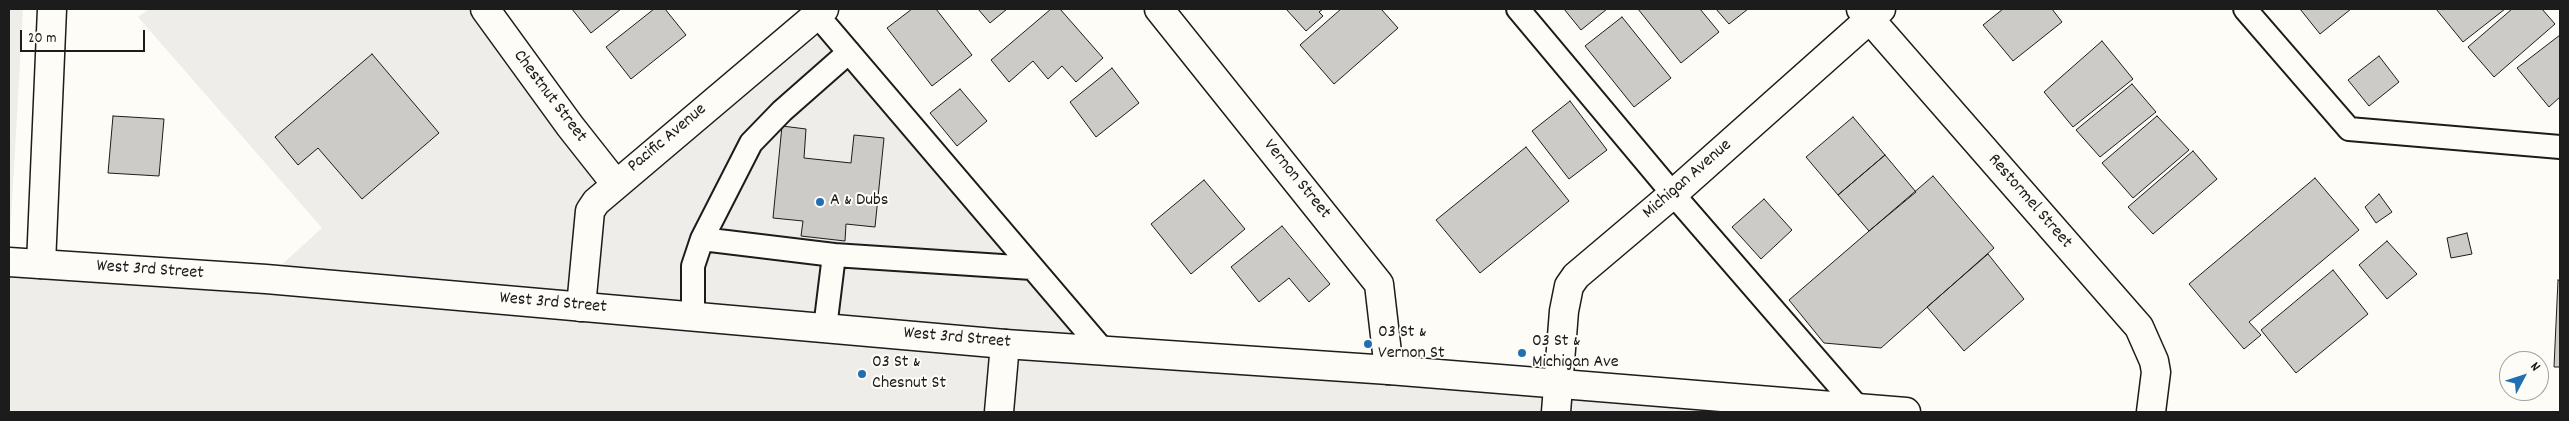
<!DOCTYPE html>
<style>
body{margin:0}
#map{position:relative;width:2569px;height:421px;overflow:hidden;background:#fdfcf7;font-family:Dekko,sans-serif}
canvas{display:block}
.frame{position:absolute;inset:0;border:10px solid #1c1c1c;pointer-events:none}
.north{position:absolute;left:2499px;top:351px;width:50px;height:50px;box-sizing:border-box;background:#fdfcf7;border:1px solid #a3a29f;border-radius:50%;rotate:50deg;font-size:14px;font-weight:700;line-height:20px;text-align:center;color:#1c1c1c}
.north::after{content:'';display:block;margin:auto;width:18px;height:22px;background:#1f6fb2;clip-path:polygon(50% 0,100% 100%,50% 72%,0 100%)}
.scale{position:absolute;left:20px;top:30px;width:125px;height:22px;box-sizing:border-box;border:2px solid #1c1c1c;border-top:0;padding-left:6px;font-size:15px;line-height:18px;white-space:nowrap;color:#1c1c1c;-webkit-text-stroke:4px #fdfcf7;paint-order:stroke}
</style>
<div id="map">
<canvas width="2569" height="421"></canvas>
<div class="frame"></div>
<div class="north">N</div>
<div class="scale">20 m</div>
</div>
<script>
const ctx = document.querySelector('canvas').getContext('2d');
ctx.lineJoin = 'round';
function fill(path, color) {
  ctx.fillStyle = color;
  ctx.fill(path, 'evenodd');
}
function poly(rows) {
  const path = new Path2D();
  for (const r of rows) {
    path.moveTo(r[0], r[1]);
    for (let i = 2; i < r.length; i += 2) path.lineTo(r[i], r[i + 1]);
  }
  return path;
}
function stroke(path, color, width, dash) {
  ctx.strokeStyle = color;
  ctx.lineWidth = width;
  ctx.lineCap = dash ? 'butt' : 'round';
  ctx.setLineDash(dash || []);
  ctx.stroke(path);
}
function drawText(font, color, halo, rows, align = 'center') {
  ctx.font = font + ' Dekko,sans-serif';
  ctx.lineWidth = 4;
  ctx.setLineDash([]);
  ctx.textBaseline = 'middle';
  ctx.strokeStyle = halo;
  ctx.fillStyle = color;
  for (const [text, x, y, turn = 0] of rows) {
    ctx.save();
    ctx.translate(x, y);
    ctx.rotate((+turn || 0) * Math.PI / 180);
    ctx.textAlign = isNaN(turn) ? turn : align;
    if (halo) ctx.strokeText(text, 0, 0);
    ctx.fillText(text, 0, 0);
    ctx.restore();
  }
}
fill(poly([
 [9,9,23,9,9,255],
 [149,9,485,9,615,183,817,14,1100,347,1906,412,9,412,9,262,266,279,322,228,138,17]
]), '#eeede9');
const building = poly([
 [572,9,621,9,591,33,572,9],
 [654,9,665,9,686,35,631,79,606,47,654,9],
 [912,9,936,9,972,55,932,86,887,28,912,9],
 [978,9,1007,9,990,23,978,9],
 [1051,9,1060,9,1103,58,1076,82,1062,66,1048,79,1033,61,1009,82,991,60,1051,9],
 [1286,9,1323,9,1319,12,1323,16,1306,31,1286,9],
 [1341,9,1381,9,1398,28,1334,84,1300,45,1341,9],
 [1564,9,1607,9,1581,30,1564,9],
 [1638,9,1700,9,1719,32,1681,63,1638,9],
 [1716,9,1748,9,1729,24,1716,9],
 [2003,9,2052,9,2062,22,2013,61,1983,25,2003,9],
 [2300,9,2351,9,2320,34,2300,9],
 [2436,9,2505,9,2463,42,2436,9],
 [2512,9,2542,9,2555,24,2494,77,2468,47,2512,9],
 [1622,17,1671,78,1634,107,1585,46,1622,17],
 [2560,35,2560,97,2549,107,2517,68,2560,35],
 [2102,41,2133,79,2073,127,2044,92,2102,41],
 [372,54,439,133,362,199,318,148,298,165,275,137,372,54],
 [2379,56,2399,82,2369,106,2348,80,2379,56],
 [1112,68,1139,103,1096,137,1070,102,1112,68],
 [2132,84,2156,112,2100,157,2076,130,2132,84],
 [960,89,987,121,957,146,930,113,960,89],
 [1570,101,1607,150,1569,179,1532,131,1570,101],
 [113,116,164,119,159,176,108,173,113,116],
 [2157,116,2189,150,2133,198,2102,163,2157,116],
 [1853,117,1885,155,1838,195,1806,157,1853,117],
 [782,126,806,129,804,158,851,163,854,135,884,138,875,227,846,224,845,241,801,236,803,221,773,218,782,126],
 [1526,147,1569,201,1480,273,1436,220,1526,147],
 [2193,151,2217,179,2153,234,2128,207,2193,151],
 [1885,155,1916,192,1869,231,1838,195,1885,155],
 [1933,176,1994,248,1881,348,1824,343,1789,300,1933,176],
 [2315,178,2359,230,2249,322,2261,335,2244,349,2189,284,2315,178],
 [1204,180,1245,229,1191,274,1151,224,1204,180],
 [2379,194,2392,212,2376,223,2365,207,2379,194],
 [1764,199,1792,230,1761,259,1732,227,1764,199],
 [1282,226,1330,284,1309,302,1289,278,1259,302,1231,267,1282,226],
 [2467,233,2472,254,2451,258,2447,238,2467,233],
 [2387,241,2417,274,2387,299,2359,265,2387,241],
 [1988,254,2024,299,1964,351,1927,307,1988,254],
 [2333,270,2368,314,2296,373,2261,330,2333,270],
 [2558,280,2560,281,2560,367,2554,367,2558,280]
]);
fill(building, '#cccbc8');
stroke(building, '#1c1c1c', 1);
const service = poly([
 [812,9,1102,349],
 [1518,9,1673,194,1862,412],
 [2245,9,2349,129,2560,147],
 [702,239,751,143,782,111,849,52],
 [834,255,1032,268],
 [693,317,693,266,702,239,834,255,825,328]
]);
const minor = poly([
 [485,9,570,126,615,183],
 [1159,9,1379,284,1389,370],
 [1861,9,2139,327,2154,361,2156,372,2151,412],
 [41,264,52,9],
 [581,307,590,211,596,202,824,9],
 [1556,412,1564,311,1569,286,1576,276,1673,194,1881,9]
]);
const tertiary = poly([
 [999,412,1005,344]
]);
const secondary = poly([
 [9,262,266,279,1005,344,1389,370,1906,412]
]);
stroke(service, '#1c1c1c', 26);
stroke(minor, '#1c1c1c', 31);
stroke(tertiary, '#1c1c1c', 31);
stroke(secondary, '#1c1c1c', 31);
stroke(service, '#fdfcf7', 22);
stroke(minor, '#fdfcf7', 28);
stroke(tertiary, '#fdfcf7', 28);
stroke(secondary, '#fdfcf7', 28);
for (const [x, y, r, color] of [
 [820,202,5,"#1f6fb2"],
 [1368,344,5,"#1f6fb2"],
 [1522,353,5,"#1f6fb2"],
 [862,374,5,"#1f6fb2"]
]) {
  const dot = new Path2D();
  dot.arc(x, y, r, 0, 2 * Math.PI);
  ctx.fillStyle = color;
  ctx.fill(dot);
  stroke(dot, '#fdfcf7', 2);
}
drawText('18px', '#1c1c1c', '#fdfcf7', [
 ["Chestnut Street",549,97,53],
 ["Pacific Avenue",668,139,-40],
 ["Vernon Street",1296,180,51],
 ["Michigan Avenue",1688,180,-41],
 ["Restormel Street",2029,202,49],
 ["West 3rd Street",150,271,4],
 ["West 3rd Street",553,304,5],
 ["West 3rd Street",957,339,5]
]);
drawText('18px', '#1c1c1c', '#fdfcf7', [
 ["A & Dubs",830,202],
 ["03 St &",1378,334],
 ["Vernon St",1378,355],
 ["03 St &",1532,343],
 ["Michigan Ave",1532,364],
 ["03 St &",872,364],
 ["Chesnut St",872,385]
], 'left');
</script>
